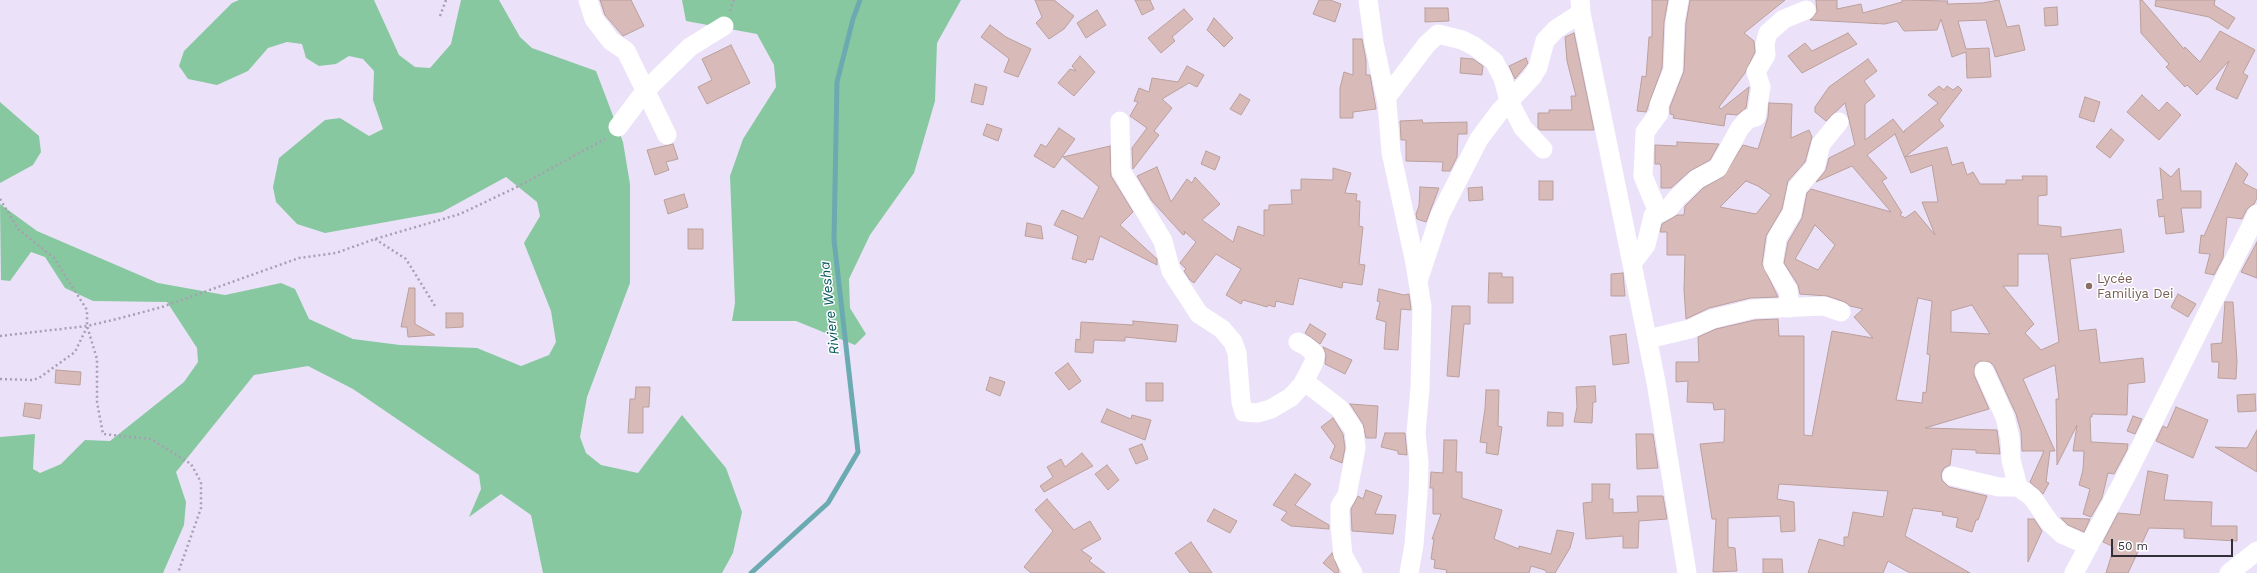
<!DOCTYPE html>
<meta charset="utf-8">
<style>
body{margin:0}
#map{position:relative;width:2257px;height:573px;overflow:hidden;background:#ebe2f9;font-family:"Work Sans",sans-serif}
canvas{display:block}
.scale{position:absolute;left:2111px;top:539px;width:122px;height:18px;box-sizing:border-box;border:2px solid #322f37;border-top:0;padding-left:5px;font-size:12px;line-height:14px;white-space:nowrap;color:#322f37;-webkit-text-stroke:3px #fff;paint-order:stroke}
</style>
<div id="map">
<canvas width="2257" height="573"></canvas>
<div class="scale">50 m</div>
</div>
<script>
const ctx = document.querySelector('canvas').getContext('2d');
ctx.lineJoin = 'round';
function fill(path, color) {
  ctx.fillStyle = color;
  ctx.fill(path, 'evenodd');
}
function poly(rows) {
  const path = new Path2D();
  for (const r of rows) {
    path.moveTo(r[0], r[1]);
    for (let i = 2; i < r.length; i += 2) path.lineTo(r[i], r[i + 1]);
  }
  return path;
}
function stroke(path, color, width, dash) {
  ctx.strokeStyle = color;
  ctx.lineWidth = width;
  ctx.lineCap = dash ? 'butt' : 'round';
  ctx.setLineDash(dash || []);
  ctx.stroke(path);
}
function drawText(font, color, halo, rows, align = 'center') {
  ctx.font = font + ' "Work Sans",sans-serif';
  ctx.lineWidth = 3;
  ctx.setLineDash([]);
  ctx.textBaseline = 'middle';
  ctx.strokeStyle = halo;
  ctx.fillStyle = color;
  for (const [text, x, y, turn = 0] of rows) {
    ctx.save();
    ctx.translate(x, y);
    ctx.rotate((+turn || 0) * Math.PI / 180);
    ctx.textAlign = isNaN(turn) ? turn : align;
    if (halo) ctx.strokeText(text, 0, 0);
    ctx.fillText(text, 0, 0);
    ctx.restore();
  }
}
fill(poly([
 [239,0,374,0,399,55,415,67,430,68,451,44,461,0,499,0,520,37,532,48,596,71,623,142,630,184,630,283,587,397,580,437,586,453,601,465,638,473,682,415,726,468,742,512,733,553,722,573,543,573,531,515,501,494,469,517,481,489,479,475,353,389,308,366,254,375,176,472,186,502,184,525,163,573,0,573,0,437,35,434,33,469,40,473,61,464,85,440,110,441,184,382,198,362,197,348,167,302,93,301,65,288,45,257,31,252,10,281,1,280,0,204,37,231,158,283,225,295,281,283,295,289,309,319,353,339,400,345,477,348,521,366,549,355,556,342,551,311,524,243,540,216,537,202,506,177,442,212,325,233,297,224,276,202,273,187,279,158,325,120,340,118,369,136,383,129,373,100,374,71,363,59,349,56,336,64,319,66,306,58,302,44,287,42,268,48,248,71,217,85,188,79,179,66,184,51,232,3],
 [682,0,961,0,937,43,935,101,914,173,870,235,849,279,850,308,866,334,855,345,796,321,732,321,735,303,730,176,743,139,776,87,774,65,757,34,686,21],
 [0,102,39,136,41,152,33,165,0,183]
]), '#88c8a1');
stroke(poly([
 [751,573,828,503,858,452,834,240,837,82,853,19,860,0]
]), '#6baab0', 5);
const building = poly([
 [600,0,631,0,644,26,623,36,605,15,600,0],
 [1035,0,1054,0,1074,16,1064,29,1049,39,1036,23,1042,17,1035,0],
 [1135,0,1150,0,1154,9,1142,15,1135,0],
 [1319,0,1330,0,1341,4,1335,22,1313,14,1319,0],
 [1652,0,1668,0,1664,22,1662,68,1646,112,1637,111,1642,76,1646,77,1649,37,1652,37,1652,0],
 [1690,0,1785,0,1744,33,1754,41,1755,52,1745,73,1719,107,1721,109,1749,87,1746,108,1737,115,1726,114,1724,126,1673,118,1674,115,1670,114,1670,107,1684,71,1686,23,1690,0],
 [1816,0,1837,0,1837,9,1861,4,1863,13,1902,2,1902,0,1948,1,1947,4,1982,3,1999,0,2007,27,2019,25,2025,50,1995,57,1986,20,1958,21,1966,49,1989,48,1991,77,1967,78,1966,52,1952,57,1941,19,1937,30,1904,31,1897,21,1885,24,1810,20,1817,12,1816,0],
 [2140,0,2142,0,2184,49,2185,47,2200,62,2220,31,2255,50,2243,73,2248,76,2237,99,2216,89,2229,61,2197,95,2187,85,2185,87,2166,67,2169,64,2141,33,2140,0],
 [2156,0,2215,0,2214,5,2235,18,2228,29,2209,17,2155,6,2156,0],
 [2057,7,2058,25,2045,26,2044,8,2057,7],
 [1425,8,1448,8,1449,21,1425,22,1425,8],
 [1184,9,1193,19,1172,37,1175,41,1161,53,1148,38,1184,9],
 [1097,10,1106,25,1086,38,1077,23,1097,10],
 [1214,18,1233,38,1224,47,1207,30,1214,18],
 [990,25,1006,37,1031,49,1018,77,1004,72,1009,59,1007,57,981,37,990,25],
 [1574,33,1594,130,1540,130,1538,128,1538,113,1549,113,1549,110,1572,110,1571,96,1576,96,1567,61,1565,37,1574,33],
 [1848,33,1857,44,1802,73,1788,56,1805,43,1812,51,1848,33],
 [1353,39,1362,39,1366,60,1366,75,1370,75,1376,109,1353,112,1353,118,1340,118,1340,88,1344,72,1353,75,1353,39],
 [731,45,750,83,707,104,698,87,712,80,702,59,731,45],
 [1080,56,1095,72,1074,96,1058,83,1070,69,1076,71,1072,66,1080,56],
 [1461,58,1473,59,1483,66,1482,75,1460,73,1461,58],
 [1526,58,1528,63,1515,79,1509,66,1526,58],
 [1868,59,1877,71,1864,81,1875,96,1865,104,1865,140,1893,119,1904,133,1904,131,1938,103,1928,95,1939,86,1944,90,1947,86,1953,90,1958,86,1962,90,1939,120,1944,126,1905,157,1947,147,1952,165,1963,162,1967,175,1973,172,1980,184,2006,184,2006,180,2023,180,2022,176,2047,176,2047,195,2038,196,2038,225,2061,227,2061,237,2121,229,2124,252,2070,259,2079,331,2096,329,2100,363,2143,358,2145,382,2128,384,2127,415,2092,414,2092,417,2090,417,2091,442,2128,444,2127,450,2114,474,2108,473,2102,498,2091,517,2083,514,2090,489,2079,485,2083,470,2084,451,2073,451,2077,425,2057,465,2056,399,2059,399,2055,365,2023,379,2055,451,2050,451,2046,482,2049,483,2043,494,2030,482,2044,451,2022,451,2021,431,2016,414,1994,366,1990,362,1980,361,1975,365,1974,375,1989,409,1925,428,1997,430,2000,454,1976,453,1976,450,1952,449,1950,465,1944,468,1941,474,1942,480,1949,487,1987,496,1978,520,1976,520,1972,532,1956,527,1958,518,1942,515,1943,512,1913,508,1905,536,1970,573,1910,573,1888,561,1883,573,1808,573,1819,539,1844,546,1844,537,1848,537,1853,512,1883,517,1888,491,1779,484,1777,499,1794,502,1795,531,1781,532,1780,516,1728,518,1728,547,1735,548,1737,571,1713,572,1716,519,1712,519,1700,444,1724,442,1725,409,1714,410,1713,403,1687,402,1688,381,1676,382,1676,362,1699,362,1698,337,1716,329,1755,320,1778,319,1779,336,1804,336,1804,435,1812,436,1832,331,1873,338,1854,317,1863,309,1850,306,1845,302,1827,296,1800,294,1798,285,1784,263,1788,242,1802,218,1807,193,1811,189,1891,212,1852,166,1816,182,1826,170,1829,158,1855,145,1845,103,1826,121,1815,112,1815,107,1829,87,1868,59],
 [1895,134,1911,173,1932,165,1938,202,1922,202,1935,235,1915,211,1905,218,1900,215,1902,213,1882,181,1887,178,1867,155,1895,134],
 [1815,225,1835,245,1818,270,1795,259,1815,225],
 [2018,254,2048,254,2059,342,2041,350,2025,333,2034,324,2003,286,2018,286,2018,254],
 [1918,298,1932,301,1927,354,1930,355,1926,393,1923,392,1922,403,1896,400,1918,298],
 [1972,305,1990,334,1951,332,1951,311,1972,305],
 [1187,66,1204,75,1197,87,1189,83,1162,99,1172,108,1154,131,1159,135,1133,169,1132,148,1147,128,1130,116,1138,102,1134,101,1139,88,1149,92,1152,78,1178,82,1187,66],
 [975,84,987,87,983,105,971,102,975,84],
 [1240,94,1250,100,1241,115,1230,109,1240,94],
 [2142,95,2159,111,2167,102,2181,115,2159,140,2127,112,2142,95],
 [2085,97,2100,102,2094,122,2079,117,2085,97],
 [1769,103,1792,104,1791,138,1809,130,1812,137,1805,162,1788,181,1782,209,1766,236,1762,264,1778,297,1750,298,1709,308,1686,319,1684,290,1685,255,1667,255,1667,232,1660,232,1662,224,1677,215,1684,215,1685,206,1703,188,1723,177,1743,145,1758,149,1768,117,1769,103],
 [1746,181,1758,186,1771,195,1756,214,1720,207,1746,181],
 [1422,120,1423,123,1467,122,1467,134,1458,134,1457,157,1450,171,1442,171,1443,162,1406,161,1406,140,1401,140,1400,121,1422,120],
 [987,124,1002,129,998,141,983,135,987,124],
 [1059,128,1075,139,1054,168,1034,156,1041,144,1046,147,1059,128],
 [2111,129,2124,140,2110,158,2096,147,2111,129],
 [1677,142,1719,144,1710,160,1690,171,1671,188,1661,188,1661,167,1660,164,1655,164,1655,145,1677,146,1677,142],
 [673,144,678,159,666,162,669,170,655,175,647,150,673,144],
 [1110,146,1111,176,1133,212,1120,225,1157,259,1157,265,1100,236,1093,260,1087,259,1086,263,1072,259,1078,236,1054,225,1062,210,1083,219,1099,187,1063,157,1110,146],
 [1206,151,1220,157,1215,170,1201,164,1206,151],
 [2236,163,2248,174,2243,183,2257,190,2257,198,2254,204,2247,209,2242,219,2227,217,2223,258,2214,275,2205,273,2210,254,2199,253,2201,235,2204,236,2236,163],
 [1157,167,1171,202,1187,179,1192,183,1195,177,1220,204,1202,220,1233,242,1238,226,1264,236,1264,210,1269,210,1269,205,1292,204,1291,190,1301,190,1301,179,1333,180,1333,168,1351,173,1345,193,1357,194,1356,201,1360,201,1359,226,1363,227,1359,264,1365,265,1362,285,1343,282,1342,288,1299,278,1293,305,1276,301,1275,307,1268,305,1267,307,1243,300,1241,304,1226,295,1241,269,1216,254,1194,283,1190,280,1184,271,1186,269,1180,263,1196,242,1184,231,1185,234,1183,235,1152,201,1137,176,1157,167],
 [2160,168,2171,177,2179,168,2181,191,2201,191,2201,208,2181,208,2184,232,2166,234,2164,216,2159,217,2157,200,2163,199,2160,168],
 [1539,181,1553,181,1553,200,1539,200,1539,181],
 [1420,187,1439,188,1426,222,1417,219,1416,214,1419,206,1420,187],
 [1482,187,1483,200,1469,201,1468,188,1482,187],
 [684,194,688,207,668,214,664,200,684,194],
 [1027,223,1041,226,1043,239,1025,236,1027,223],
 [688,229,703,229,703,249,688,249,688,229],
 [2257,242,2257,278,2241,272,2257,242],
 [1489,273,1502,273,1502,277,1513,277,1513,303,1488,303,1489,273],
 [1623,273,1625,296,1611,296,1611,274,1623,273],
 [409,288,415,288,415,324,435,335,408,337,407,327,401,327,409,288],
 [1379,289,1404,295,1409,294,1411,310,1401,309,1398,350,1384,349,1386,322,1376,319,1380,302,1377,301,1379,289],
 [2178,294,2196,304,2188,317,2171,307,2178,294],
 [2225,302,2233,302,2237,361,2236,379,2218,378,2219,362,2212,362,2211,344,2222,343,2225,302],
 [1452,306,1470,306,1470,324,1464,324,1459,377,1447,376,1452,306],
 [446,313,463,313,463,327,446,328,446,313],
 [1133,321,1178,325,1176,342,1125,337,1125,341,1094,340,1093,353,1075,352,1076,339,1080,340,1081,322,1133,325,1133,321],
 [1310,324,1326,334,1320,344,1305,333,1310,324],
 [1626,334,1629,363,1613,365,1610,336,1626,334],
 [1323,347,1352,360,1345,374,1325,364,1326,355,1323,347],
 [1068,363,1081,381,1069,390,1055,373,1068,363],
 [56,370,81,372,80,385,55,383,56,370],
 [990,377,1005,382,1000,396,986,390,990,377],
 [1146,383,1163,383,1163,401,1146,401,1146,383],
 [1595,386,1596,402,1593,402,1592,423,1574,422,1577,407,1576,387,1595,386],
 [636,387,650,387,649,407,643,407,643,433,628,433,630,399,635,399,636,387],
 [1486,390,1499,390,1498,426,1502,427,1498,455,1486,453,1487,443,1480,442,1485,409,1486,390],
 [2255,394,2256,411,2238,412,2237,395,2255,394],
 [25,403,42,405,40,419,23,416,25,403],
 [1350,404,1378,406,1376,438,1366,438,1363,424,1350,404],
 [2176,407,2208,420,2193,458,2156,441,2163,426,2167,428,2176,407],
 [1107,409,1131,419,1132,415,1151,420,1145,440,1101,422,1107,409],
 [1548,412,1563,413,1563,426,1547,426,1548,412],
 [2133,416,2142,419,2135,434,2127,431,2133,416],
 [1333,418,1343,434,1345,448,1342,463,1330,458,1335,446,1321,427,1333,418],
 [2257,430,2257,472,2215,447,2247,448,2257,430],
 [1385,433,1405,433,1407,455,1398,454,1398,451,1381,447,1385,433],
 [1636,434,1653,434,1658,468,1637,469,1636,434],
 [1444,440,1457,440,1456,472,1462,472,1462,498,1502,510,1494,539,1519,549,1519,546,1551,554,1557,530,1574,533,1570,548,1555,573,1547,573,1545,570,1531,566,1529,573,1446,573,1447,570,1434,568,1435,560,1431,559,1434,539,1432,539,1441,514,1433,514,1433,488,1430,488,1431,472,1443,473,1444,440],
 [1142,444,1148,459,1136,464,1129,449,1142,444],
 [1082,453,1093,466,1044,492,1040,486,1053,477,1047,467,1061,459,1065,467,1082,453],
 [1107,465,1119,480,1108,490,1095,474,1107,465],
 [2148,471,2168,475,2164,500,2212,502,2211,526,2237,526,2237,541,2184,538,2184,529,2149,528,2128,573,2106,573,2114,547,2103,542,2118,513,2140,515,2148,471],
 [1295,474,1311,484,1295,505,1329,525,1329,529,1291,526,1281,520,1287,512,1273,505,1295,474],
 [1592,484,1610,484,1609,499,1613,499,1613,513,1638,512,1637,496,1663,496,1667,519,1639,521,1638,548,1623,548,1623,536,1586,539,1583,503,1592,502,1592,484],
 [1366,490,1382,496,1375,514,1396,515,1393,534,1352,531,1351,509,1358,496,1363,499,1366,490],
 [1047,499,1074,530,1090,521,1101,539,1081,550,1092,558,1089,561,1105,573,1031,573,1024,567,1053,531,1035,510,1047,499],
 [1214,509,1237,521,1230,533,1207,521,1214,509],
 [2061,518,2090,519,2084,532,2068,525,2061,518],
 [2028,519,2034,519,2042,531,2028,562,2028,519],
 [1191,542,1212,573,1190,573,1175,553,1191,542],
 [1332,553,1339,571,1338,573,1335,573,1323,563,1332,553],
 [1763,559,1782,559,1783,573,1763,573,1763,559]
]);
fill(building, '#d8bbb8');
stroke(building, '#ba9f9c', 1);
stroke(poly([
 [730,11,734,0],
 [440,16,446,0],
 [0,199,18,229,54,258,87,310,87,326,97,359,97,402,103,434,151,439,191,464,201,482,201,508,178,573],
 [375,239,406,259,435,306],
 [0,336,87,326,117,319,162,307,299,258,336,253,375,239,460,214,517,187,605,139],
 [0,379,32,380,39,378,75,352,87,327]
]), '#a6a0b1', 2.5, [2, 3]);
stroke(poly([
 [588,0,594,19,611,41,626,51,667,135],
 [1368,0,1374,43,1387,103,1391,152,1415,263,1422,307,1420,388,1416,433,1419,463,1418,493,1414,545,1409,573],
 [1580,0,1581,13,1656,382,1687,573],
 [1386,98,1427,44,1438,34,1462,40,1474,46,1494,61,1503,78,1509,101,1523,128,1543,149],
 [1120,121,1121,171,1163,241,1171,271,1199,314,1222,329,1233,342,1237,353,1241,402,1244,412,1257,413,1271,409,1291,397,1303,384,1314,362,1315,354,1306,346,1298,342],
 [618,127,645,91,690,47,724,26],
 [1658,212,1643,176,1645,132,1659,113,1659,105,1673,70,1675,22,1679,0],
 [1633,262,1646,245,1653,216,1669,208,1677,198,1697,179,1718,168,1740,128,1748,119,1756,117,1761,87,1756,72,1766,55,1765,44,1768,33,1784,19,1806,10],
 [1419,278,1440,215,1479,139,1500,111,1532,77,1538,67,1545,41,1556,29,1581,13],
 [1790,308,1788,290,1773,265,1777,238,1792,213,1797,188,1815,167,1821,144,1839,122],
 [1648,339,1690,329,1712,319,1753,309,1824,306,1841,312],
 [1984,371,2005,417,2010,438,2011,460,2018,487],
 [1304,381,1340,409,1354,430,1356,448,1347,495,1340,506,1340,526,1343,555,1353,573],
 [1952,476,1999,487,2018,487,2032,497,2050,523,2062,534,2089,546],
 [2074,573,2126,476,2257,214],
 [2229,573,2257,551]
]), '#fff', 19);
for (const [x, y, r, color] of [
 [2089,286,4,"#8d6e63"]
]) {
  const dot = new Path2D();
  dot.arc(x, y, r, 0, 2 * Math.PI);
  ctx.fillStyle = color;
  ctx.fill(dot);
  stroke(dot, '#fff', 1.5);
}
drawText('13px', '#785e54', '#fff', [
 ["Lycée",2097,279],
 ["Familiya Dei",2097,294]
], 'left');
drawText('italic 14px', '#07595e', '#fff', [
 ["Riviere Wesha",830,308,-96]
]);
</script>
